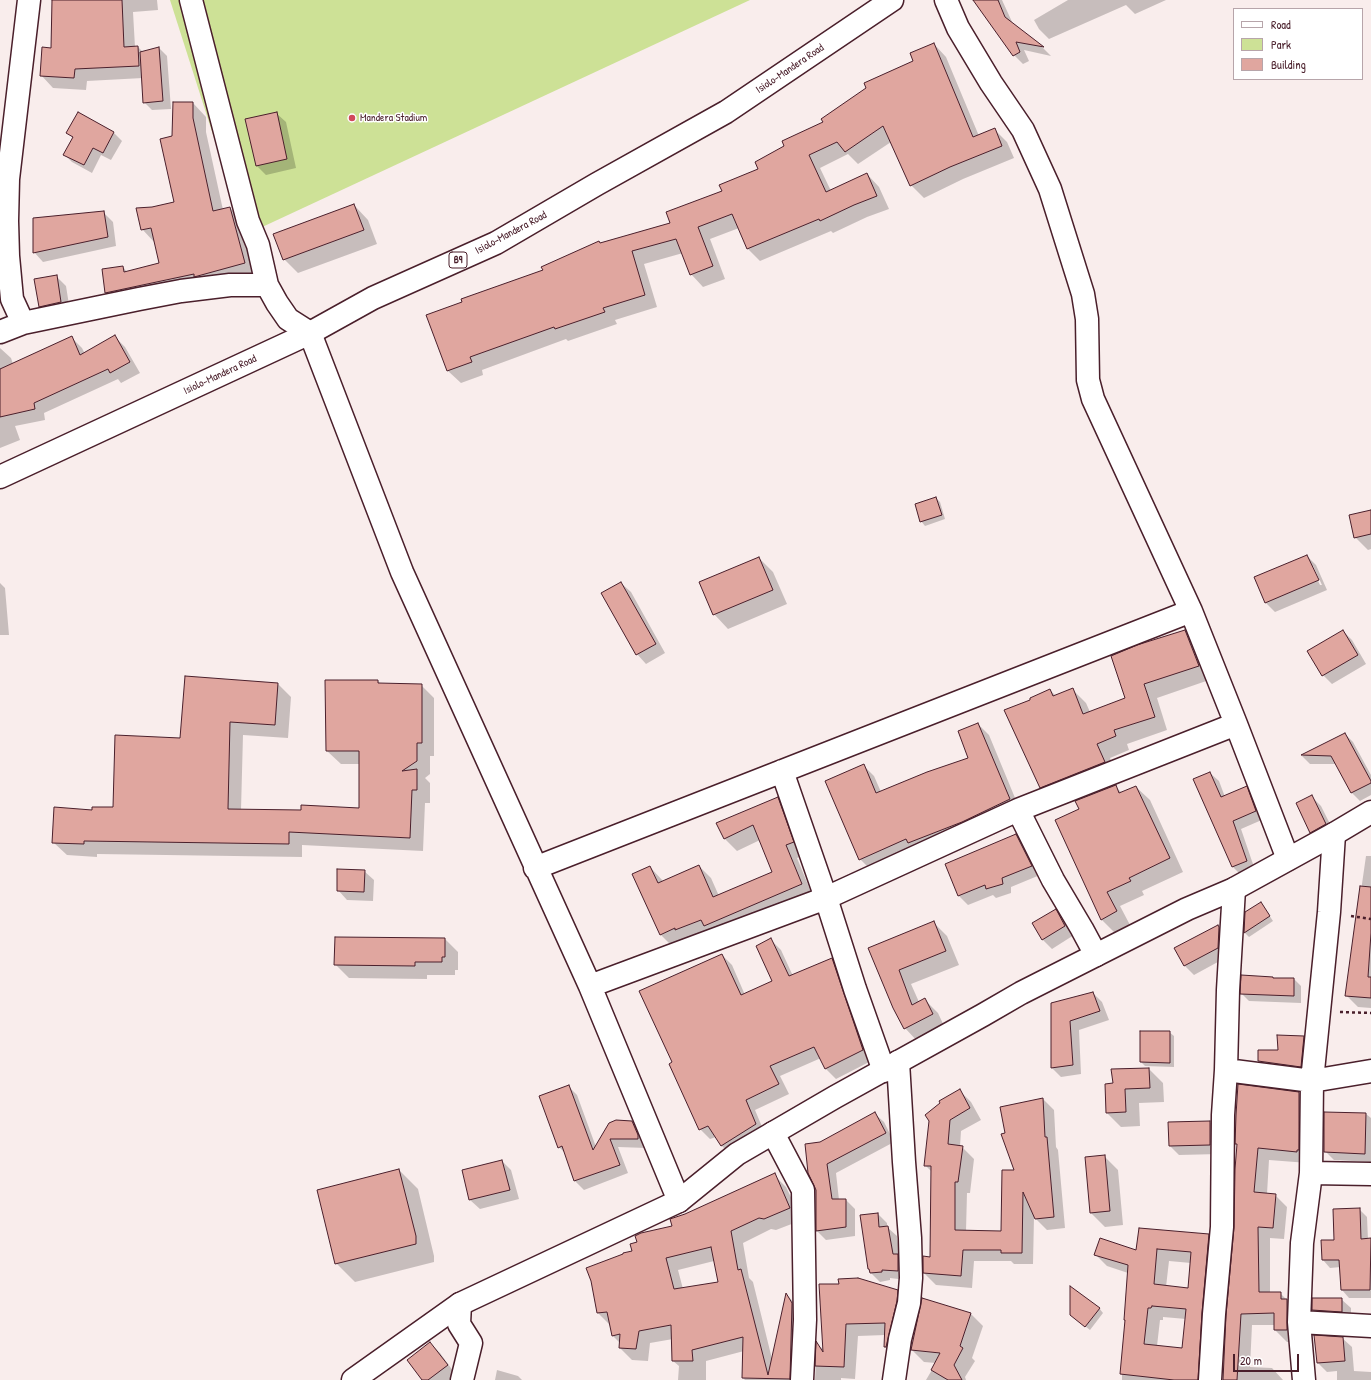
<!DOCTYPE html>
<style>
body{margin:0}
#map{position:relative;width:1371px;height:1380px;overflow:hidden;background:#f9edec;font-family:"Patrick Hand",sans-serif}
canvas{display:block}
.legend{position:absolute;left:1233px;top:8px;width:130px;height:72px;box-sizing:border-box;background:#fff;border:1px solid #b7a5aa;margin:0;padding:5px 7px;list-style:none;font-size:12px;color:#4a1f2b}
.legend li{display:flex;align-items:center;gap:8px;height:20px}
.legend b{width:20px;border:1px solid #b7a5aa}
.scale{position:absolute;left:1233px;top:1354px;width:66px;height:18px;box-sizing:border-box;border:2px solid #4a1f2b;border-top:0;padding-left:5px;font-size:12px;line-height:14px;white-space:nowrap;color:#4a1f2b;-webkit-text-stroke:3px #fff;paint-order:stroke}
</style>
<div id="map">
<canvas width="1371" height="1380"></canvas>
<ul class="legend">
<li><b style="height:5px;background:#fff"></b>Road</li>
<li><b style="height:11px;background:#cde196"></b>Park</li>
<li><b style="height:11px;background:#e0a69f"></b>Building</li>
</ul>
<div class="scale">20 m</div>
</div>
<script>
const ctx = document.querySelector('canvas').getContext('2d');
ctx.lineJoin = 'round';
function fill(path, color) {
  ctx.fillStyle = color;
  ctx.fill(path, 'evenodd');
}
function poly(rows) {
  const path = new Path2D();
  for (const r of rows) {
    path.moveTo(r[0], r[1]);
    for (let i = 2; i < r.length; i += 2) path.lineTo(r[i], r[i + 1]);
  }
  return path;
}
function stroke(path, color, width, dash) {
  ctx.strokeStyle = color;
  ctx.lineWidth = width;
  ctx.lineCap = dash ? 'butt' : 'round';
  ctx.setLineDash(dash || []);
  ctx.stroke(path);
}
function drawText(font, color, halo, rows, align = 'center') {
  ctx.font = font + ' "Patrick Hand",sans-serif';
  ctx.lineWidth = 3;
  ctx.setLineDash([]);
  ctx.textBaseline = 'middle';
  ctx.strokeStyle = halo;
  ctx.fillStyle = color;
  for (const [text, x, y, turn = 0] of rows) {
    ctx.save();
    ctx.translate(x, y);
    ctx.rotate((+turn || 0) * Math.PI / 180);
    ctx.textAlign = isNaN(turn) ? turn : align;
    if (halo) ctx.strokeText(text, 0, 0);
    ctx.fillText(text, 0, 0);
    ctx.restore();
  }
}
fill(poly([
 [170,0,750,0,245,235]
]), '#cde196');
fill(poly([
 [52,0,157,0,158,10,133,12,135,47,138,47,143,52,159,48,167,56,171,109,152,110,144,102,143,78,87,81,86,90,53,88,41,75,52,49],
 [975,0,1002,0,1013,24,1043,48,1051,56,1024,50,1029,61,1023,64,1014,55],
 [1068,0,1166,0,1135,14,1126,5,1049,39,1039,29,1034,20],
 [934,44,946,57,979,136,995,130,1007,142,1014,158,963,179,924,198,911,185,891,142,858,164,848,154,820,168,831,191,867,174,879,187,889,209,867,217,833,233,831,231,760,261,748,249,739,228,710,239,725,279,703,287,691,274,683,253,644,264,657,307,615,320,617,324,568,341,566,339,482,370,483,375,461,383,448,371,428,316,544,271,600,244,671,223,760,169,785,146,825,122,914,62],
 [193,103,206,117,206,132,223,210,230,208,243,221,258,276,119,306,106,293,103,270,123,267,127,272,161,264,155,243,142,229,175,202,173,137],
 [276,113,286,122,296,168,266,175,257,166],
 [79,114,114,133,122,141,111,160,101,155,92,173,72,162,64,154,73,138,68,133],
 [354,205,368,220,377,244,298,273,284,259],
 [103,212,113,222,116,246,43,262,34,252],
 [56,276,66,286,70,311,49,316,40,307],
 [71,337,82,348,85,354,115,337,125,347,140,373,121,383,118,379,44,413,45,420,15,426,20,440,0,448,0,348,11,358,13,364],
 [936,498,940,502,945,519,925,526,921,521],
 [1371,511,1371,549,1368,550,1355,537],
 [1307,556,1316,565,1327,590,1275,612,1266,603,1255,578],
 [1311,566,1313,566,1322,585,1320,585],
 [759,558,773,572,787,604,728,629,714,614],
 [0,583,5,588,9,635,0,635],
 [621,583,631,592,665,653,646,664,637,654],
 [1185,631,1198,645,1212,679,1157,698,1167,730,1127,744,1129,750,1110,758,1118,776,1054,801,1040,787,1032,701,1050,690,1056,696,1072,689,1086,703,1090,712,1127,698],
 [1343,631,1352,640,1366,664,1332,684,1323,675],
 [378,681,381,684,421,685,434,698,434,756,430,756,430,774,425,778,430,783,430,803,425,803,423,851,302,845,302,857,97,854,97,857,67,855,53,842,93,811,114,808,181,739,278,684,291,697,288,738,243,735,241,810,302,811,360,809,360,764,341,764,327,751],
 [978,724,989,735,1020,810,871,870,860,859,863,765,874,776,881,792,970,759],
 [1345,734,1353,742,1371,775,1371,795,1360,801,1352,793,1337,764,1310,764,1302,756],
 [1210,773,1219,781,1225,797,1246,788,1255,796,1264,819,1241,829,1255,870,1241,875,1232,866],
 [1115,786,1122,793,1136,787,1150,800,1183,872,1142,891,1144,895,1120,906,1130,925,1115,933,1101,919],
 [1312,797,1321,806,1335,834,1320,841,1311,832],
 [778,799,790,811,805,855,797,858,813,897,673,947,661,935,633,875,650,867,663,881,699,866,711,878,719,896,773,873,760,840,737,851,725,839,717,824],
 [1016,835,1025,844,1040,875,1011,887,1011,893,996,898,993,895,968,905,959,896,946,864],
 [1366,856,1371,856,1371,1008,1358,1007,1346,995],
 [364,871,374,880,373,901,347,900,338,890],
 [1261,903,1273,921,1249,937,1245,933,1246,913],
 [1055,910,1065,919,1074,935,1052,949,1043,940,1033,924],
 [933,922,947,936,959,965,911,984,919,1002,925,1000,938,1013,945,1028,918,1042,905,1028,869,948],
 [1218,926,1227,935,1227,957,1194,975,1185,966,1176,949],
 [445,939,458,952,458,970,455,970,455,975,427,975,427,979,349,978,336,965],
 [771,940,781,950,793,976,832,959,842,970,873,1060,836,1079,826,1069,821,1058,780,1076,789,1094,755,1110,765,1134,732,1156,721,1145,716,1137,710,1139,700,1129,674,1063,722,955,732,965,745,995,773,982],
 [1273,979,1294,979,1301,986,1301,1003,1249,1001,1241,993],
 [1093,993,1102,1002,1109,1020,1079,1030,1081,1074,1061,1077,1052,1068,1052,1004],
 [1169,1032,1174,1036,1174,1067,1145,1066,1141,1062],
 [1304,1037,1312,1046,1309,1075,1268,1070,1259,1061],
 [1149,1069,1163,1083,1164,1102,1139,1103,1140,1126,1121,1127,1107,1113,1114,1083],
 [569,1087,577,1095,596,1147,632,1122,641,1130,647,1148,618,1147,628,1173,584,1190,575,1181,566,1154,559,1147],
 [960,1091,971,1102,981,1120,961,1131,960,1147,962,1147,974,1159,970,1193,967,1193,966,1231,1002,1232,1015,1171,1006,1134,1043,1099,1054,1110,1056,1147,1058,1150,1065,1228,1047,1230,1034,1217,1033,1264,1014,1264,1011,1261,974,1261,972,1288,936,1285,924,1273,931,1258,932,1172,925,1165],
 [1299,1093,1311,1105,1308,1163,1269,1160,1267,1194,1275,1195,1287,1207,1284,1239,1270,1238,1270,1293,1280,1293,1292,1305,1299,1342,1287,1342,1275,1330,1275,1325,1252,1325,1250,1367,1272,1368,1283,1380,1224,1380,1235,1228,1238,1145,1236,1144],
 [1325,1113,1366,1114,1371,1118,1371,1162,1334,1160,1325,1151],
 [875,1114,884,1122,894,1142,836,1173,839,1200,846,1200,855,1209,855,1236,826,1240,817,1231,816,1190,820,1143],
 [1210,1122,1219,1131,1219,1154,1179,1155,1170,1146,1169,1123],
 [1104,1156,1118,1170,1123,1225,1105,1227,1091,1213],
 [502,1161,511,1170,519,1199,480,1209,470,1200,463,1170],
 [399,1170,418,1189,434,1256,434,1262,355,1282,336,1263],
 [774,1175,786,1187,802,1220,776,1230,771,1229,743,1243,749,1278,753,1282,772,1359,787,1295,798,1307,802,1380,745,1380,743,1378,744,1351,706,1361,706,1380,678,1380,679,1366,673,1361,673,1339,650,1343,648,1361,632,1360,620,1348,620,1343,613,1336,610,1325,598,1313,592,1281,633,1251,673,1227,685,1215],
 [714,1261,719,1283,683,1289,678,1270],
 [1359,1209,1367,1217,1368,1240,1371,1239,1371,1298,1349,1298,1342,1290,1341,1267,1330,1268,1323,1260,1322,1241,1335,1241],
 [878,1214,887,1223,887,1227,897,1236,900,1258,907,1280,890,1278,890,1280,880,1282,871,1273],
 [1208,1235,1220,1247,1210,1380,1122,1380,1122,1375,1121,1374,1126,1320,1128,1273,1107,1266,1095,1254,1137,1251],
 [1169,1261,1191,1263,1189,1289,1166,1287],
 [1163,1317,1186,1319,1183,1349,1157,1346,1160,1320,1163,1320],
 [820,1285,897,1291,909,1303,897,1359,885,1347,885,1335,858,1336,855,1379,841,1378,841,1380,815,1380,817,1344,824,1350],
 [1341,1299,1351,1308,1351,1321,1322,1319,1313,1310],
 [1099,1308,1103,1313,1090,1330,1076,1319],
 [971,1314,983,1326,972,1358,975,1361,965,1377,966,1380,926,1380,936,1363,924,1362,912,1350],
 [1342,1338,1352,1347,1354,1371,1371,1372,1371,1380,1337,1380,1337,1371,1327,1372,1318,1363],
 [430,1343,440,1353,456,1375,449,1380,424,1380],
 [497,1370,518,1376,522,1380,495,1380]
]), '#0003');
const building = poly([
 [52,0,122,0,124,47,138,46,139,66,75,69,74,78,40,76,42,47,51,48,52,0],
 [973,0,998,0,1005,17,1044,47,1016,42,1020,52,1013,56,973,0],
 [934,43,973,137,995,128,1002,146,950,167,910,186,883,126,845,152,837,142,809,155,826,192,867,173,877,196,854,205,820,221,819,219,747,249,732,214,698,227,713,266,690,275,676,239,632,251,645,295,603,308,605,312,555,329,554,327,470,357,472,362,447,371,426,315,462,302,461,299,543,270,541,267,599,241,600,243,670,223,666,212,722,191,719,185,758,169,755,162,784,146,782,141,823,122,821,119,866,88,864,83,913,61,910,53,934,43],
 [159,47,163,101,143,103,140,52,159,47],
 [173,102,193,102,193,118,213,211,230,207,245,263,194,277,194,274,105,293,102,269,123,266,124,272,159,263,151,228,141,230,136,208,152,207,174,202,160,139,172,136,173,102],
 [78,112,114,132,103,153,93,148,84,165,63,155,73,137,66,133,78,112],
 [277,112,287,159,256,166,245,119,277,112],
 [354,204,364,230,283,260,273,234,354,204],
 [104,211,108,237,33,253,33,218,104,211],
 [57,275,61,302,39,307,34,279,57,275],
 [115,335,130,362,110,373,108,369,34,403,35,409,0,417,0,369,72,336,80,355,115,335],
 [936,497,942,515,920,522,915,504,936,497],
 [1371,510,1371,534,1354,538,1349,515,1371,510],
 [1307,555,1319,580,1265,603,1254,577,1307,555],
 [759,557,773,590,713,615,699,582,759,557],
 [621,582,656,644,636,655,601,593,621,582],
 [1185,630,1199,666,1144,684,1155,717,1114,730,1116,736,1097,744,1105,762,1040,788,1004,710,1030,700,1030,698,1050,689,1053,696,1073,688,1083,714,1125,698,1111,656,1137,645,1185,630],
 [1343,630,1358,655,1322,676,1307,651,1343,630],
 [185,676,278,683,275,725,230,722,228,809,301,810,301,805,359,808,359,751,326,751,325,680,378,680,378,683,422,684,422,743,417,743,417,761,402,771,417,769,417,790,412,790,410,838,289,832,289,844,84,841,84,844,52,843,54,807,92,810,92,807,113,807,115,735,180,738,185,676],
 [978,723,1010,799,962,822,908,843,906,839,859,860,825,781,864,764,876,793,927,772,968,758,958,731,978,723],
 [1345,733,1371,781,1371,783,1351,793,1331,756,1301,755,1345,733],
 [1210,772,1221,797,1247,786,1256,811,1233,821,1247,861,1232,867,1193,779,1210,772],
 [1116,785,1119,793,1136,786,1170,858,1129,878,1131,881,1107,892,1117,911,1101,920,1055,820,1079,809,1075,801,1116,785],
 [1312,795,1326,824,1310,833,1296,803,1312,795],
 [778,797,794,842,786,845,802,884,704,926,701,920,675,930,675,928,660,935,632,874,650,866,658,883,699,865,713,897,772,872,753,825,724,839,716,823,778,797],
 [1016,834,1032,866,1002,878,1003,884,986,889,985,885,958,896,945,864,1016,834],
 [337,869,365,870,364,892,337,891,337,869],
 [1360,886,1371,887,1371,933,1368,977,1371,977,1371,998,1345,996,1360,886],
 [1261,902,1270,916,1244,933,1245,912,1261,902],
 [1056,909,1065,926,1042,940,1032,923,1056,909],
 [934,921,946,951,899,970,912,1005,925,998,933,1014,904,1029,893,1008,868,948,934,921],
 [1218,925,1219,927,1218,948,1184,966,1174,948,1218,925],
 [335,937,445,938,445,957,442,957,442,962,415,962,415,966,334,965,335,937],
 [771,938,789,976,832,958,863,1050,825,1069,814,1047,770,1066,779,1084,746,1100,756,1124,721,1146,708,1126,699,1130,669,1064,672,1062,639,991,722,954,741,995,772,981,756,946,771,938],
 [1241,975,1273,977,1273,978,1294,978,1294,996,1240,994,1241,975],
 [1093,992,1100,1011,1070,1021,1073,1065,1051,1068,1051,1003,1093,992],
 [1140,1031,1170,1031,1170,1063,1140,1062,1140,1031],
 [1277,1035,1304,1036,1301,1067,1258,1061,1258,1050,1278,1050,1277,1035],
 [1149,1068,1150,1088,1125,1089,1126,1112,1106,1113,1105,1084,1113,1083,1111,1069,1149,1068],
 [1238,1084,1299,1092,1299,1150,1297,1150,1297,1152,1258,1148,1254,1192,1276,1194,1273,1228,1258,1227,1259,1292,1281,1292,1281,1299,1287,1299,1287,1330,1274,1330,1274,1313,1241,1314,1237,1380,1223,1380,1226,1315,1234,1227,1235,1169,1237,1144,1235,1144,1236,1115,1238,1084],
 [569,1085,593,1150,609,1123,616,1120,632,1121,638,1135,638,1139,610,1139,620,1165,574,1181,562,1146,558,1148,539,1096,569,1085],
 [960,1089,970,1108,950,1120,948,1144,963,1146,958,1182,955,1182,955,1230,1001,1231,1002,1170,1014,1170,1001,1134,1005,1133,1000,1107,1043,1098,1045,1137,1047,1137,1054,1217,1035,1219,1023,1192,1022,1253,1001,1253,1001,1250,963,1250,961,1276,923,1273,923,1256,930,1257,931,1166,924,1166,929,1121,925,1115,940,1103,939,1101,960,1089],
 [875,1112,886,1133,827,1164,832,1199,846,1199,846,1227,816,1231,816,1190,808,1173,805,1144,820,1142,875,1112],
 [1324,1112,1366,1113,1365,1154,1324,1152,1324,1112],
 [1210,1121,1210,1145,1169,1146,1168,1122,1210,1121],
 [1105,1155,1110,1211,1090,1213,1085,1157,1105,1155],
 [502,1160,510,1190,469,1200,462,1170,502,1160],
 [399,1169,416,1236,416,1244,335,1264,317,1190,399,1169],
 [775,1173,790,1208,764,1219,759,1218,731,1231,738,1270,741,1269,768,1375,786,1293,792,1303,790,1379,742,1378,743,1337,692,1350,693,1361,672,1361,671,1325,639,1331,636,1349,619,1348,620,1334,612,1336,607,1312,597,1313,591,1281,586,1268,623,1254,623,1253,632,1251,630,1244,637,1242,635,1236,641,1233,672,1226,670,1219,685,1214,775,1173],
 [711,1247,718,1282,674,1289,666,1258,711,1247],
 [1360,1208,1361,1239,1371,1238,1370,1290,1341,1290,1339,1260,1322,1260,1321,1240,1334,1240,1333,1209,1360,1208],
 [878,1213,879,1227,888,1226,893,1254,898,1254,898,1271,882,1270,882,1272,870,1273,869,1269,868,1269,860,1215,878,1213],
 [1139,1228,1209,1234,1202,1313,1198,1380,1174,1380,1120,1374,1125,1320,1124,1320,1128,1265,1094,1255,1100,1238,1136,1250,1139,1228],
 [1157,1249,1191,1252,1188,1288,1154,1284,1157,1249],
 [1152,1306,1186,1309,1182,1348,1144,1344,1148,1308,1151,1308,1152,1306],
 [858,1278,898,1290,897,1301,886,1347,884,1347,885,1323,846,1324,844,1367,815,1366,816,1341,823,1352,819,1284,839,1284,838,1279,858,1278],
 [1070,1286,1100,1308,1085,1327,1070,1315,1070,1286],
 [922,1298,971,1313,960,1346,963,1348,954,1365,962,1380,948,1380,931,1370,940,1353,911,1350,922,1298],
 [1312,1298,1342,1298,1342,1312,1312,1310,1312,1298],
 [1314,1335,1343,1337,1345,1361,1317,1363,1314,1335],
 [430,1342,448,1365,428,1380,422,1380,407,1360,430,1342]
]);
fill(building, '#e0a69f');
stroke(building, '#4a1f2b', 1);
const street = poly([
 [191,0,248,221,258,245,267,285],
 [946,0,958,28,991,83,1023,130,1050,189,1083,294,1087,319,1088,380,1093,399,1191,611,1236,724,1288,859],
 [23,323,12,299,8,256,7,221,8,179,29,0],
 [0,332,23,323,139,299,181,291,230,285,267,285,277,303,288,319,310,333,402,572,590,986,679,1201],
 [782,771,826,898,855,989,884,1071],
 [1018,810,1053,880,1082,929,1096,955],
 [535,868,1191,611],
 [590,986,826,898,1018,810,1236,724],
 [1226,1070,1312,1081,1371,1071],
 [773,1133,803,1190,805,1320,802,1380],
 [1311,1173,1371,1174],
 [460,1304,459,1324,471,1343,462,1380],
 [1299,1322,1371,1326],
 [894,1380,900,1339,909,1303,911,1278,910,1238,904,1162,898,1062],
 [1210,1380,1214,1314,1222,1227,1223,1115,1226,1070,1228,990,1234,889],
 [1304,1380,1299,1322,1302,1243,1311,1173,1312,1081,1329,912,1334,834]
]);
const secondary = poly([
 [353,1380,460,1304,679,1201,737,1154,835,1097,983,1015,1021,993,1187,909,1234,889,1334,834,1371,812]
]);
const highway = poly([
 [0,477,310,333,373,298,496,243,597,184,726,112,892,0]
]);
stroke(street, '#4a1f2b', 25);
stroke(secondary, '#4a1f2b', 25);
stroke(highway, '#4a1f2b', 25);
stroke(poly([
 [1351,916,1371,919],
 [1340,1012,1371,1013]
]), '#4a1f2b', 2.5, [3, 3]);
stroke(street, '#fff', 22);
stroke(secondary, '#fff', 22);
stroke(highway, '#fff', 22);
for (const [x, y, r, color] of [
 [352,118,4,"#d1495b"]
]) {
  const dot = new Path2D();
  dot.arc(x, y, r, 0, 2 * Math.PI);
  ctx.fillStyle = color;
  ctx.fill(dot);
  stroke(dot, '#fff', 1.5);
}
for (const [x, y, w] of [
 [458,260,18]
]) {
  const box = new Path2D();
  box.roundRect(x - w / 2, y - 8, w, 16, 3);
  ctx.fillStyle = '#fff';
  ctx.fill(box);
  stroke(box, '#4a1f2b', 1);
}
drawText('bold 10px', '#4a1f2b', null, [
 ["B9",458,260]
]);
drawText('11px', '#4a1f2b', '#fff', [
 ["Isiolo-Mandera Road",790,69,-34],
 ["Isiolo-Mandera Road",511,233,-28],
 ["Isiolo-Mandera Road",220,375,-25]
]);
drawText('11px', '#4a1f2b', '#fff', [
 ["Mandera Stadium",360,118]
], 'left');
</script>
